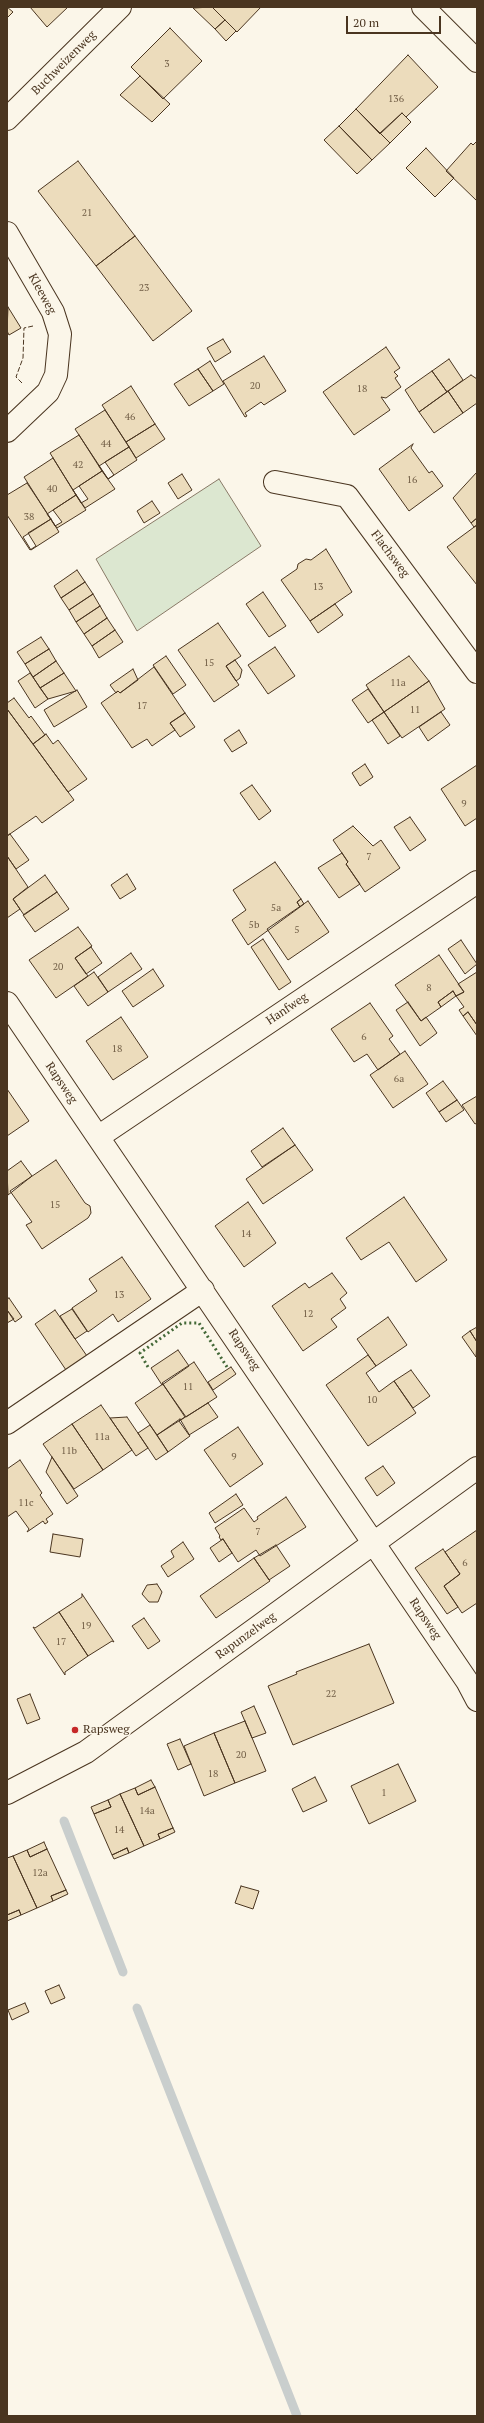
<!DOCTYPE html>
<style>
body{margin:0}
#map{position:relative;width:484px;height:2423px;overflow:hidden;background:#fbf6e9;font-family:"PT Serif",serif}
canvas{display:block}
.frame{position:absolute;inset:0;border:8px solid #4a3520;pointer-events:none}
.scale{position:absolute;left:346px;top:16px;width:95px;height:18px;box-sizing:border-box;border:2px solid #4a3520;border-top:0;padding-left:5px;font-size:12px;line-height:14px;white-space:nowrap;color:#4a3520;-webkit-text-stroke:3px #fbf6e9;paint-order:stroke}
</style>
<div id="map">
<canvas width="484" height="2423"></canvas>
<div class="frame"></div>
<div class="scale">20 m</div>
</div>
<script>
const ctx = document.querySelector('canvas').getContext('2d');
ctx.lineJoin = 'round';
function fill(path, color) {
  ctx.fillStyle = color;
  ctx.fill(path, 'evenodd');
}
function poly(rows) {
  const path = new Path2D();
  for (const r of rows) {
    path.moveTo(r[0], r[1]);
    for (let i = 2; i < r.length; i += 2) path.lineTo(r[i], r[i + 1]);
  }
  return path;
}
function stroke(path, color, width, dash) {
  ctx.strokeStyle = color;
  ctx.lineWidth = width;
  ctx.lineCap = dash ? 'butt' : 'round';
  ctx.setLineDash(dash || []);
  ctx.stroke(path);
}
function drawText(font, color, halo, rows, align = 'center') {
  ctx.font = font + ' "PT Serif",serif';
  ctx.lineWidth = 3;
  ctx.setLineDash([]);
  ctx.textBaseline = 'middle';
  ctx.strokeStyle = halo;
  ctx.fillStyle = color;
  for (const [text, x, y, turn = 0] of rows) {
    ctx.save();
    ctx.translate(x, y);
    ctx.rotate((+turn || 0) * Math.PI / 180);
    ctx.textAlign = isNaN(turn) ? turn : align;
    if (halo) ctx.strokeText(text, 0, 0);
    ctx.fillText(text, 0, 0);
    ctx.restore();
  }
}
const green = poly([
 [219,479,261,546,137,631,96,559,219,479]
]);
fill(green, '#dce7d0');
stroke(green, '#887966', 1);
stroke(poly([
 [64,1821,123,1972],
 [137,2008,297,2416]
]), '#c9cecd', 9);
const building = poly([
 [7,7,13,12,7,18,7,7],
 [30,7,68,7,47,27,30,7],
 [212,7,261,7,237,32,212,7],
 [212,7,225,20,215,29,193,8,212,7],
 [225,20,236,31,226,41,215,29,225,20],
 [170,28,202,61,163,99,131,67,170,28],
 [408,55,438,87,406,117,402,113,380,134,356,109,408,55],
 [140,76,170,104,152,122,120,95,140,76],
 [356,109,390,143,372,160,339,126,356,109],
 [402,113,411,122,390,143,380,133,402,113],
 [339,126,372,160,357,174,324,140,339,126],
 [477,141,477,201,446,171,471,143,473,145,477,141],
 [426,148,454,178,435,197,406,168,426,148],
 [78,161,135,236,96,266,38,191,78,161],
 [135,236,192,311,153,341,96,266,135,236],
 [8,307,21,328,9,335,7,331,8,307],
 [223,339,231,352,215,362,207,348,223,339],
 [386,347,400,368,394,372,398,376,395,378,401,387,386,398,381,397,390,410,354,435,323,392,386,347],
 [264,356,286,391,264,405,261,402,245,413,247,416,245,417,223,381,264,356],
 [449,359,463,380,447,392,432,371,449,359],
 [210,361,224,384,213,391,198,369,210,361],
 [198,369,213,391,189,406,174,384,198,369],
 [432,371,447,392,419,412,405,390,432,371],
 [471,375,477,379,477,403,463,413,448,391,471,375],
 [131,386,155,424,126,442,102,405,131,386],
 [448,391,463,413,434,433,419,412,448,391],
 [105,410,129,447,105,462,114,475,108,479,75,429,105,410],
 [155,424,165,439,136,458,126,442,155,424],
 [79,435,102,471,79,486,88,499,81,503,50,453,79,435],
 [413,444,411,448,429,473,432,471,443,486,409,511,379,469,413,444],
 [129,447,137,460,108,479,99,466,129,447],
 [53,458,76,495,53,510,62,522,55,526,24,477,53,458],
 [102,471,115,489,85,508,73,490,102,471],
 [477,472,477,518,471,523,453,498,477,472],
 [182,474,192,490,178,499,168,483,182,474],
 [27,483,51,519,28,533,36,546,30,550,7,515,7,495,27,483],
 [76,495,86,510,57,528,47,514,76,495],
 [152,501,160,513,144,523,137,511,152,501],
 [477,518,477,525,474,527,471,523,477,518],
 [51,519,59,532,31,550,23,537,51,519],
 [477,525,477,585,447,547,477,525],
 [326,549,352,592,310,621,281,580,297,569,298,564,306,559,311,560,326,549],
 [77,570,85,582,61,598,54,586,77,570],
 [85,582,93,594,69,610,61,598,85,582],
 [263,592,286,626,269,637,246,604,263,592],
 [93,594,100,606,76,622,69,610,93,594],
 [335,604,343,615,318,633,310,621,335,604],
 [100,606,107,618,84,634,76,622,100,606],
 [107,618,115,630,92,646,84,634,107,618],
 [218,623,241,656,226,666,239,685,214,702,178,650,218,623],
 [115,630,123,642,99,658,92,646,115,630],
 [41,637,49,649,25,664,17,652,41,637],
 [275,647,295,676,268,694,248,665,275,647],
 [49,649,56,661,33,677,25,664,49,649],
 [166,656,186,685,173,694,153,665,166,656],
 [409,656,429,681,384,712,366,685,409,656],
 [235,660,242,670,240,678,236,681,226,666,235,660],
 [56,661,64,673,40,688,33,677,56,661],
 [154,667,185,713,170,723,175,730,152,746,147,739,132,748,101,703,118,691,120,693,154,667],
 [133,669,138,680,120,693,118,691,116,693,110,685,133,669],
 [30,673,48,699,35,708,18,681,30,673],
 [64,673,76,691,48,699,40,688,64,673],
 [429,681,445,709,402,738,384,712,429,681],
 [368,689,384,712,368,723,352,700,368,689],
 [77,690,87,707,54,727,44,710,77,690],
 [14,698,29,718,31,716,45,735,33,744,7,709,7,703,14,698],
 [7,709,74,800,42,823,36,816,7,836,7,709],
 [384,712,400,736,388,744,372,720,384,712],
 [441,712,450,725,428,741,419,727,441,712],
 [185,713,195,727,180,737,170,723,185,713],
 [239,730,247,743,232,752,224,740,239,730],
 [46,734,53,744,58,740,87,779,68,792,33,744,46,734],
 [365,764,373,777,360,786,352,773,365,764],
 [477,765,477,818,465,826,441,789,477,765],
 [252,785,271,811,259,820,240,793,252,785],
 [410,817,426,840,410,851,394,827,410,817],
 [353,826,373,846,381,840,400,868,365,892,346,864,348,862,333,840,353,826],
 [10,834,29,860,16,869,7,856,7,836,10,834],
 [342,853,348,862,346,864,360,884,339,898,318,868,342,853],
 [7,856,28,887,13,899,20,909,7,918,7,856],
 [275,862,301,899,297,902,300,907,248,945,232,920,246,910,233,890,275,862],
 [127,874,136,889,120,899,111,885,127,874],
 [45,875,57,892,24,915,13,899,45,875],
 [57,892,69,909,35,932,23,915,57,892],
 [301,899,304,904,300,907,297,902,301,899],
 [308,901,329,932,288,960,267,929,308,901],
 [78,927,92,946,75,958,88,976,56,998,29,960,78,927],
 [263,939,291,982,279,990,251,947,263,939],
 [461,940,477,964,465,974,448,949,461,940],
 [91,947,102,963,86,974,75,958,91,947],
 [131,953,142,969,108,992,98,977,131,953],
 [439,955,464,992,456,996,453,991,438,1002,441,1007,421,1021,395,985,439,955],
 [153,969,164,986,133,1007,122,991,153,969],
 [94,972,108,992,88,1006,74,986,94,972],
 [477,972,477,1025,468,1012,463,1016,459,1010,464,1007,456,996,464,992,458,984,477,972],
 [453,991,456,996,441,1007,438,1002,453,991],
 [408,1002,421,1021,426,1017,437,1033,420,1046,396,1010,408,1002],
 [370,1003,393,1036,389,1039,400,1054,378,1070,367,1054,354,1062,331,1029,370,1003],
 [468,1012,477,1025,477,1036,463,1016,468,1012],
 [121,1017,148,1057,113,1080,86,1041,121,1017],
 [405,1051,428,1084,393,1108,370,1075,405,1051],
 [443,1081,457,1100,439,1112,426,1093,443,1081],
 [7,1089,29,1121,7,1136,7,1089],
 [477,1096,477,1123,475,1124,462,1105,477,1096],
 [457,1100,464,1110,446,1122,439,1112,457,1100],
 [283,1128,295,1145,262,1167,251,1151,283,1128],
 [295,1145,313,1170,263,1204,246,1179,295,1145],
 [56,1160,85,1203,90,1206,91,1213,88,1218,42,1249,26,1225,32,1222,10,1191,56,1160],
 [21,1161,32,1176,8,1195,7,1171,21,1161],
 [404,1197,447,1260,416,1282,389,1242,361,1260,346,1238,404,1197],
 [248,1202,276,1243,244,1267,215,1226,248,1202],
 [122,1257,151,1299,118,1322,113,1314,88,1332,72,1308,97,1291,89,1279,122,1257],
 [332,1273,347,1293,340,1299,346,1308,331,1319,337,1327,303,1351,272,1306,305,1283,309,1288,332,1273],
 [9,1298,22,1317,15,1322,7,1310,7,1299,9,1298],
 [72,1309,87,1331,75,1339,60,1316,72,1309],
 [7,1310,14,1319,7,1323,7,1310],
 [55,1310,87,1356,66,1370,35,1324,55,1310],
 [388,1317,407,1345,376,1366,357,1339,388,1317],
 [477,1327,477,1342,470,1331,477,1327],
 [470,1331,477,1342,476,1357,462,1337,470,1331],
 [178,1350,189,1366,162,1385,151,1368,178,1350],
 [368,1355,376,1366,366,1373,379,1392,394,1381,416,1413,368,1446,326,1385,368,1355],
 [194,1362,217,1397,186,1417,162,1383,194,1362],
 [231,1367,236,1374,213,1390,208,1382,231,1367],
 [411,1370,430,1396,413,1408,394,1381,411,1370],
 [163,1384,185,1417,157,1435,135,1403,163,1384],
 [208,1403,218,1417,189,1435,179,1421,208,1403],
 [101,1405,132,1450,103,1470,72,1424,101,1405],
 [127,1417,148,1448,136,1456,110,1418,127,1417],
 [180,1419,190,1436,168,1452,157,1435,180,1419],
 [72,1424,103,1470,74,1489,43,1444,72,1424],
 [150,1425,168,1452,156,1460,138,1433,150,1425],
 [238,1427,263,1464,230,1487,204,1450,238,1427],
 [52,1457,78,1496,67,1504,46,1472,52,1457],
 [20,1460,42,1493,40,1495,53,1514,46,1519,48,1522,45,1524,43,1521,27,1532,29,1529,16,1511,7,1517,7,1469,20,1460],
 [383,1466,395,1483,377,1496,365,1478,383,1466],
 [236,1494,243,1505,215,1523,209,1513,236,1494],
 [286,1497,306,1527,260,1556,256,1550,238,1562,223,1539,221,1540,219,1537,220,1536,215,1528,244,1508,254,1522,258,1519,257,1517,286,1497],
 [477,1530,477,1603,462,1613,444,1586,460,1574,445,1552,477,1530],
 [53,1534,83,1539,80,1557,50,1552,53,1534],
 [223,1539,232,1553,219,1562,210,1548,223,1539],
 [183,1542,194,1559,168,1577,161,1566,174,1557,171,1551,183,1542],
 [276,1545,290,1566,269,1580,254,1558,276,1545],
 [443,1549,460,1574,444,1586,458,1607,447,1614,415,1568,443,1549],
 [254,1558,270,1581,216,1618,200,1596,254,1558],
 [157,1584,162,1592,158,1602,149,1602,142,1594,147,1585,157,1584],
 [82,1594,114,1642,112,1641,88,1656,59,1612,82,1597,82,1594],
 [59,1612,88,1656,65,1672,65,1675,33,1627,35,1628,59,1612],
 [144,1618,160,1641,148,1649,132,1626,144,1618],
 [369,1644,394,1703,293,1745,268,1686,297,1674,296,1672,369,1644],
 [30,1694,40,1719,27,1724,17,1699,30,1694],
 [254,1706,266,1733,252,1738,241,1712,254,1706],
 [245,1721,266,1771,235,1783,214,1733,245,1721],
 [214,1733,235,1783,204,1796,184,1746,214,1733],
 [180,1739,191,1764,178,1770,167,1744,180,1739],
 [398,1764,416,1801,369,1824,351,1786,398,1764],
 [315,1777,327,1801,303,1812,292,1789,315,1777],
 [151,1780,155,1787,138,1795,135,1788,151,1780],
 [155,1787,173,1828,158,1834,160,1839,144,1846,120,1794,135,1788,138,1795,155,1787],
 [120,1794,144,1846,129,1853,127,1848,112,1855,94,1814,111,1807,108,1800,120,1794],
 [108,1800,111,1807,94,1814,91,1807,108,1800],
 [173,1828,175,1832,160,1839,158,1834,173,1828],
 [44,1842,47,1849,30,1857,27,1850,44,1842],
 [127,1848,129,1853,114,1859,112,1855,127,1848],
 [47,1849,66,1890,51,1896,53,1901,37,1908,13,1856,27,1850,30,1857,47,1849],
 [13,1856,37,1908,21,1915,19,1910,7,1915,7,1858,13,1856],
 [241,1886,259,1891,253,1909,235,1903,241,1886],
 [66,1890,68,1894,53,1901,51,1896,66,1890],
 [19,1910,21,1915,7,1921,7,1915,19,1910],
 [59,1985,65,1998,51,2004,45,1991,59,1985],
 [25,2003,29,2012,12,2020,8,2010,25,2003]
]);
fill(building, '#ecdcbc');
stroke(building, '#4a3520', 1);
const minor = poly([
 [423,7,477,61],
 [7,119,120,7],
 [7,233,53,312,60,334,56,375,48,392,7,431],
 [275,482,347,496,477,672],
 [7,1003,467,1681,477,1700],
 [98,1137,477,882],
 [7,1423,203,1290],
 [7,1793,86,1752,477,1468]
]);
stroke(minor, '#4a3520', 24);
stroke(minor, '#fbf6e9', 22);
stroke(poly([
 [148,1367,140,1353,182,1323,199,1323,227,1367]
]), '#436837', 3, [2, 3]);
stroke(poly([
 [22,383,16,377,23,358,24,328,33,326]
]), '#4a3520', 1, [5, 2]);
for (const [x, y, r, color] of [
 [75,1730,4,"#c62828"]
]) {
  const dot = new Path2D();
  dot.arc(x, y, r, 0, 2 * Math.PI);
  ctx.fillStyle = color;
  ctx.fill(dot);
  stroke(dot, '#fbf6e9', 1.5);
}
drawText('10px', '#725f47', null, [
 ["3",167,64],
 ["136",396,99],
 ["21",87,213],
 ["23",144,288],
 ["20",255,386],
 ["18",362,389],
 ["46",130,417],
 ["44",106,444],
 ["42",78,465],
 ["16",412,480],
 ["40",52,489],
 ["38",29,517],
 ["13",318,587],
 ["15",209,663],
 ["11a",398,683],
 ["17",142,706],
 ["11",415,710],
 ["9",464,804],
 ["7",369,857],
 ["5a",276,908],
 ["5b",254,925],
 ["5",297,930],
 ["20",58,967],
 ["8",429,988],
 ["6",364,1037],
 ["18",117,1049],
 ["6a",399,1079],
 ["15",55,1205],
 ["14",246,1234],
 ["13",119,1295],
 ["12",308,1314],
 ["11",188,1387],
 ["10",372,1400],
 ["11a",102,1437],
 ["11b",69,1451],
 ["9",234,1457],
 ["11c",26,1503],
 ["7",258,1532],
 ["6",465,1563],
 ["19",86,1626],
 ["17",61,1642],
 ["22",331,1694],
 ["20",241,1755],
 ["18",213,1774],
 ["1",384,1793],
 ["14a",147,1811],
 ["14",119,1830],
 ["12a",40,1873]
]);
drawText('12px', '#4a3520', '#fbf6e9', [
 ["Buchweizenweg",64,63,-45],
 ["Kleeweg",42,294,61],
 ["Flachsweg",390,554,53],
 ["Hanfweg",287,1009,-34],
 ["Rapsweg",61,1083,56],
 ["Rapsweg",244,1350,56],
 ["Rapsweg",425,1619,56],
 ["Rapunzelweg",246,1636,-36]
]);
drawText('12px', '#4a3520', '#fbf6e9', [
 ["Rapsweg",83,1730]
], 'left');
</script>
